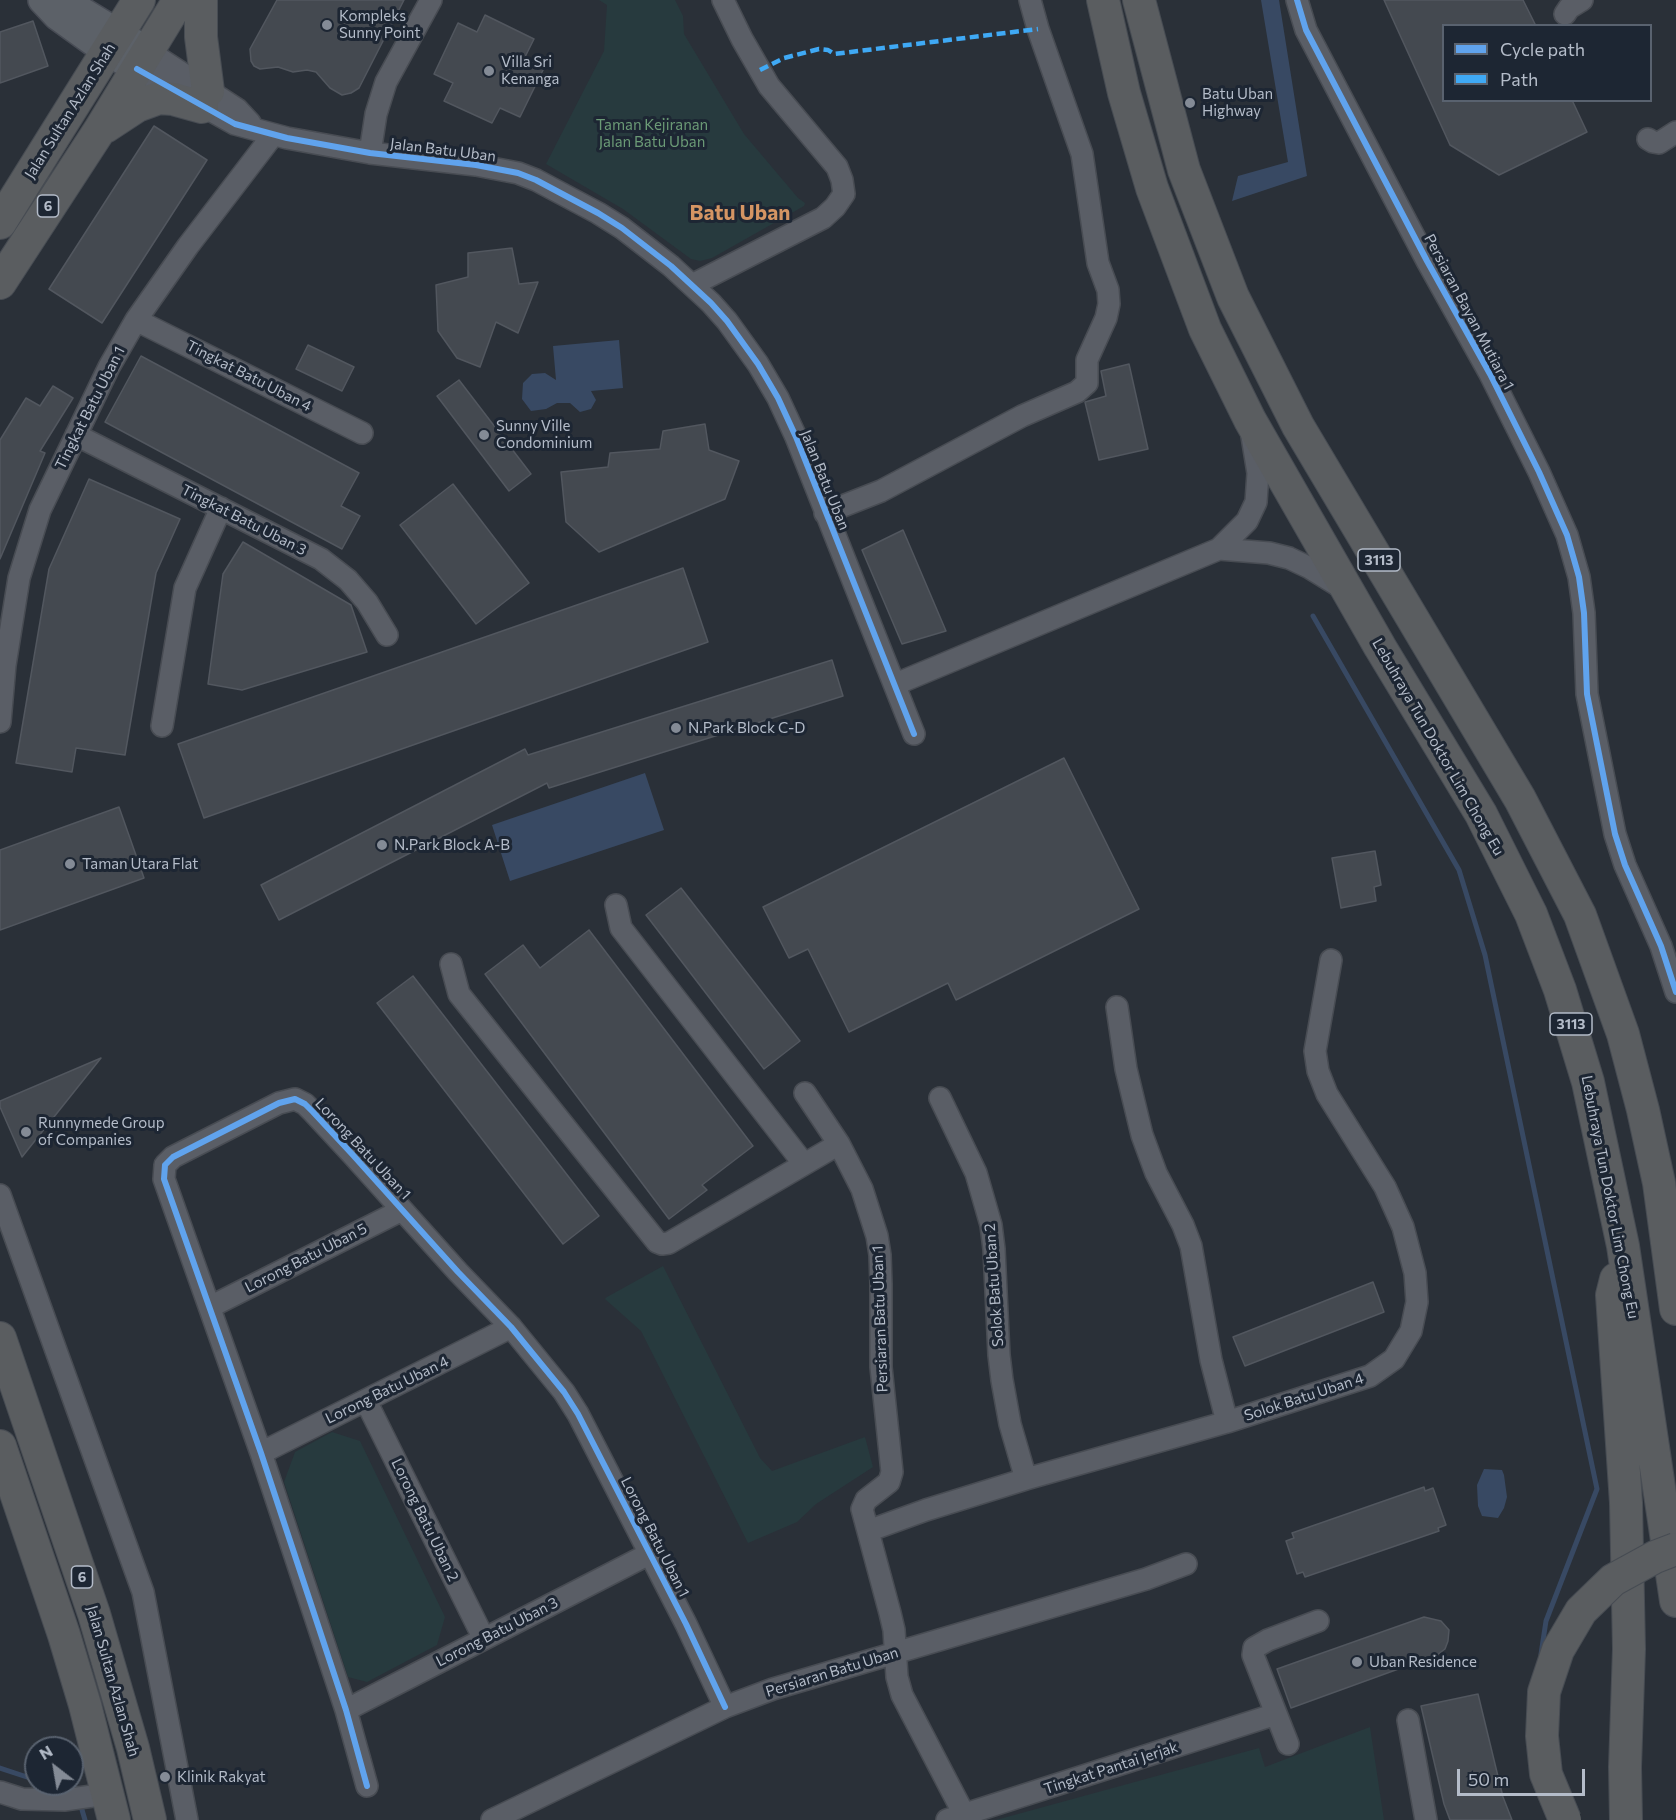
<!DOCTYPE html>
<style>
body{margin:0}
#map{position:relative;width:1676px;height:1820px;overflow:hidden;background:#2a3038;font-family:Commissioner,sans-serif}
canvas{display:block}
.legend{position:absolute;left:1442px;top:24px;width:210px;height:78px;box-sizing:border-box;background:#1d2633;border:2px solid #59626f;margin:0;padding:8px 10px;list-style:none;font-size:18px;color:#b4bcc9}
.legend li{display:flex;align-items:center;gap:12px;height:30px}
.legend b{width:30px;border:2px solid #59626f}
.north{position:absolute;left:24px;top:1736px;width:60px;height:60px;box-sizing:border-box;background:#1d2633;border:2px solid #59626f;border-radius:50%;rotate:329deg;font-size:16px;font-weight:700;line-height:24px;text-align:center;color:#b4bcc9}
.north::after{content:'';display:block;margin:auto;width:21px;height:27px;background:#848b96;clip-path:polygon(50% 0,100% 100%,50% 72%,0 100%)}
.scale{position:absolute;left:1457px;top:1769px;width:128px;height:27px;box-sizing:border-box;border:3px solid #b4bcc9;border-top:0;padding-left:8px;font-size:18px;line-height:21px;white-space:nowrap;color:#b4bcc9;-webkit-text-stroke:4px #1d2633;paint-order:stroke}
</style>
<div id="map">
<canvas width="1676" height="1820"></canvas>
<ul class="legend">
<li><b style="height:8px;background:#60a3ed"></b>Cycle path</li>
<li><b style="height:8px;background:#3fa9f5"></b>Path</li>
</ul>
<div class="north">N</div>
<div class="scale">50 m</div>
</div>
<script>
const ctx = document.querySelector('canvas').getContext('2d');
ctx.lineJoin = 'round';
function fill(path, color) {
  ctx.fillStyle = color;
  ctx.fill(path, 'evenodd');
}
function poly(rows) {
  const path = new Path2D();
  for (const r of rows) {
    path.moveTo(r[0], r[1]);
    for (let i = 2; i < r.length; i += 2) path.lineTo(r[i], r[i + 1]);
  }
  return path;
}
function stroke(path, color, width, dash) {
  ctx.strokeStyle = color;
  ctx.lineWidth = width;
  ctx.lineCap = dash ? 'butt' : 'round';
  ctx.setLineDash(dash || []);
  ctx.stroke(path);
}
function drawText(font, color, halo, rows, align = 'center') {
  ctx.font = font + ' Commissioner,sans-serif';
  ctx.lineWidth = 6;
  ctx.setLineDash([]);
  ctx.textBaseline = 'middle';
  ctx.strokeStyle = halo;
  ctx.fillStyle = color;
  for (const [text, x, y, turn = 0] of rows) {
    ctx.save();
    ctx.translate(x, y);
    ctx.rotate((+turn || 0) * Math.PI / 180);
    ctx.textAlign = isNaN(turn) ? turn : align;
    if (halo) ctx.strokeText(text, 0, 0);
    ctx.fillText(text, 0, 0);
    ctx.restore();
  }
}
fill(poly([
 [599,0,675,0,683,16,684,34,744,134,798,198,805,203,804,206,712,258,700,261,691,259,623,209,546,164,604,51,607,5],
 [663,1266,760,1458,772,1471,865,1437,873,1467,816,1504,797,1522,748,1543,641,1331,605,1299,607,1297],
 [332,1432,360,1441,445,1617,437,1645,367,1682,348,1677,284,1482,295,1452],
 [1370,1727,1384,1820,996,1820,1259,1748,1265,1767]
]), '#273a3e');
fill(poly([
 [1261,0,1279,0,1307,176,1232,201,1238,176,1288,162],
 [619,340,623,388,591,391,596,400,591,409,580,412,570,403,557,403,546,409,531,411,522,399,523,383,532,374,545,373,556,380,553,346],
 [645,773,664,830,510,881,492,825],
 [1484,1469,1502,1470,1504,1475,1507,1497,1504,1508,1498,1518,1482,1516,1478,1506,1477,1485]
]), '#384963');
stroke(poly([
 [1313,616,1459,870,1485,955,1597,1489,1546,1621,1541,1654],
 [0,1768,36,1780],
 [47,1784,68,1791],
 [80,1803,85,1820]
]), '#384963', 5);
const building = poly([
 [277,0,404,0,359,88,351,93,342,95,330,88,316,72,307,70,293,72,278,67,260,69,254,66,251,61,250,49,277,0],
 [1384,0,1523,0,1536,26,1443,26,1443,100,1572,100,1587,132,1499,175,1450,145,1384,0],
 [485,15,534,39,524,59,544,68,520,117,500,108,492,123,444,101,453,83,434,74,458,23,477,32,485,15],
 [33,21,48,66,0,83,0,32,33,21],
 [154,126,207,160,102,323,49,289,154,126],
 [512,248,519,284,538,282,518,333,496,322,480,367,457,358,438,331,436,285,468,277,468,253,512,248],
 [308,345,354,367,342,391,296,369,308,345],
 [141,356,359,473,341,506,360,516,342,549,105,422,141,356],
 [1129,364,1148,449,1099,460,1085,402,1106,396,1101,371,1129,364],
 [459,380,531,474,509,491,437,396,459,380],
 [53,386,73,398,40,451,45,453,0,559,0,440,26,398,40,406,53,386],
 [705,424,709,450,739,461,725,499,599,552,566,522,561,472,608,467,610,453,660,449,663,431,705,424],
 [89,479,180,519,156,573,125,755,76,748,72,772,16,763,49,569,89,479],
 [453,484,529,583,476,624,400,525,453,484],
 [903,530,946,631,902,644,862,550,903,530],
 [243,542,351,605,367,652,242,690,208,684,223,574,243,542],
 [683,568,708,642,204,818,178,744,683,568],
 [832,660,843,696,549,788,547,783,279,920,261,885,525,749,528,755,832,660],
 [1064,758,1139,909,956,1000,948,983,849,1032,808,949,789,958,763,907,1064,758],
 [119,807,144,878,0,930,0,850,119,807],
 [1375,851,1381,885,1374,887,1376,901,1341,908,1332,858,1375,851],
 [681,888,800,1041,764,1069,646,915,681,888],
 [589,930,753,1146,702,1185,707,1190,669,1219,485,974,523,945,540,968,589,930],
 [413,976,599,1216,563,1244,377,1003,413,976],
 [101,1058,22,1157,0,1107,0,1101,101,1058],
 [1373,1282,1384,1312,1245,1366,1233,1337,1373,1282],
 [1424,1487,1425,1491,1433,1488,1446,1525,1438,1528,1439,1531,1305,1577,1303,1572,1297,1574,1286,1541,1294,1538,1292,1533,1424,1487],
 [1424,1617,1441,1621,1449,1630,1448,1641,1445,1649,1437,1655,1291,1708,1277,1669,1424,1617],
 [1478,1694,1503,1797,1512,1820,1450,1820,1444,1804,1421,1706,1478,1694]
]);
fill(building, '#444950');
stroke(building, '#52575f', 1.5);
const minor = poly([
 [1297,0,1306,30,1427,261,1490,374,1539,472,1567,535,1579,577,1584,613,1587,694,1615,834,1625,865,1661,946,1676,992],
 [1565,14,1569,8,1582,0],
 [148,51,237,109,250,123],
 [137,69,235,124,287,138,370,153,476,165,518,173,536,180,598,213,622,228,671,266,711,303,727,321,758,364,778,398,796,437,914,734],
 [1648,139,1653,142,1659,143,1676,132],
 [370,153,376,114,386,82,431,0],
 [692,285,823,218,835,207,844,194,842,180,837,167,769,86,742,39,723,0],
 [136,320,362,433],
 [76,435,321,559,348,580,367,602,387,635],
 [825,513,881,491,1022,416,1077,392,1087,383,1087,360,1106,318,1109,304,1108,290,1098,263,1082,154,1038,29,1030,0],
 [1219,549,1269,553,1289,558,1310,568,1344,589],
 [896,684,1219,549,1247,521,1256,502,1258,473,1252,436],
 [0,722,5,665,19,578,40,510,109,367,136,320,188,246,273,135],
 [162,726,185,588,221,508],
 [616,905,621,928,804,1164],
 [451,964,459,994,657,1242,662,1244,669,1243,839,1144],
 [1117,1007,1126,1069,1142,1135,1156,1173,1183,1225,1191,1246,1211,1360,1227,1422],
 [805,1093,839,1144,862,1189,877,1236,880,1255,881,1284,881,1367,892,1472,889,1482,866,1500,862,1509,890,1613,894,1630,897,1677,902,1695,967,1820],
 [940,1098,976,1173,991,1225,994,1249,999,1355,1002,1380,1010,1424,1026,1479],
 [0,1195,143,1592,187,1820],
 [210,1307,402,1210],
 [366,1401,484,1639],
 [261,1453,511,1327],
 [868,1531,926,1510,1026,1479,1227,1422,1370,1376,1394,1359,1411,1331,1417,1302,1415,1273,1403,1227,1385,1187,1327,1094,1318,1071,1315,1051,1331,960],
 [346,1710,649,1554],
 [1408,1720,1426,1820],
 [1288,1744,1253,1655,1254,1648,1268,1640,1318,1621],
 [367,1786,346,1710,261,1453,164,1179,165,1165,173,1157,279,1103,295,1099,305,1104,313,1112,352,1154,458,1272,511,1327,564,1392,578,1414,686,1624,725,1707],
 [0,1792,22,1799,64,1800,107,1794],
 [492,1820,725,1707,773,1689,1146,1579,1186,1564],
 [947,1820,1276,1714]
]);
const major = poly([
 [42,0,57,16,107,52,137,69],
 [59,0,67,2,148,51]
]);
const highway = poly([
 [201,0,201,37,208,91],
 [1103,0,1124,93,1152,188,1205,329,1250,420,1380,647,1481,814,1531,914,1560,990,1588,1082,1623,1246,1676,1601],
 [1139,0,1184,170,1233,297,1298,426,1520,799,1580,915,1623,1034,1643,1110,1659,1183,1676,1309],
 [105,127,137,106,159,98,173,99,202,107],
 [0,223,139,0],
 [0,283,99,131,179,0],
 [1616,1279,1612,1295,1626,1503,1629,1649,1625,1767,1626,1820],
 [0,1338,94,1614,133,1748,150,1820],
 [0,1446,64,1635,85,1705,114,1820]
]);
stroke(minor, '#484c53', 24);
stroke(major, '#484c55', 30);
stroke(highway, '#474c53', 34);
stroke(minor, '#5a5e66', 21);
stroke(major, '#5c6168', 27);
stroke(highway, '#5a5d60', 32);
const highwayBridge = poly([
 [1565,1820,1546,1774,1542,1736,1544,1692,1558,1650,1581,1611,1613,1580,1655,1557,1676,1549]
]);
stroke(highwayBridge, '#474c53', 34, []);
stroke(highwayBridge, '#5a5d60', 32);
stroke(poly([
 [760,70,784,58,819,49,828,50,834,54,1038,29]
]), '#3fa9f5', 4.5, [9, 4.5]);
stroke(poly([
 [1297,0,1306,30,1427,261,1490,374,1539,472,1567,535,1579,577,1584,613,1587,694,1615,834,1625,865,1661,946,1676,992],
 [137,69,235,124,287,138,370,153,476,165,518,173,536,180,598,213,622,228,671,266,711,303,727,321,758,364,778,398,796,437,914,734],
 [367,1786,346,1710,261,1453,164,1179,165,1165,173,1157,279,1103,295,1099,305,1104,313,1112,352,1154,458,1272,511,1327,564,1392,578,1414,686,1624,725,1707]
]), '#60a3ed', 6);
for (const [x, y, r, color] of [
 [327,25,6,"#848b96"],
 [489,71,6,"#848b96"],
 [1190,103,6,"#848b96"],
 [484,435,6,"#848b96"],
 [676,728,6,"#848b96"],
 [382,845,6,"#848b96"],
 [70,864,6,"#848b96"],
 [26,1132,6,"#848b96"],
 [1357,1662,6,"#848b96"],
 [165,1777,6,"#848b96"]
]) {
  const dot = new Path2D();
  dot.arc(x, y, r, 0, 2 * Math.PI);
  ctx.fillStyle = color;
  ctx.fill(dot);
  stroke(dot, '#1d2633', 2);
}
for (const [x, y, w] of [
 [48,206,21],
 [1379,560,42],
 [1571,1024,42],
 [82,1577,21]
]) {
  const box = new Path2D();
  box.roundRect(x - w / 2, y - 11, w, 22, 4.5);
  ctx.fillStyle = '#1d2633';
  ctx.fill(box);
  stroke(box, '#b4bcc9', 1.5);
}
drawText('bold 14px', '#b4bcc9', null, [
 ["6",48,206],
 ["3113",1379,560],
 ["3113",1571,1024],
 ["6",82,1577]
]);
drawText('15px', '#b4bcc9', '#1d2633', [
 ["Kompleks",339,16],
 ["Sunny Point",339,33],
 ["Villa Sri",501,62],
 ["Kenanga",501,79],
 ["Batu Uban",1202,94],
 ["Highway",1202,111],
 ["Sunny Ville",496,426],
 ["Condominium",496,443],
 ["N.Park Block C-D",688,728],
 ["N.Park Block A-B",394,845],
 ["Taman Utara Flat",82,864],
 ["Runnymede Group",38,1123],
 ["of Companies",38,1140],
 ["Uban Residence",1369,1662],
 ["Klinik Rakyat",177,1777]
], 'left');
drawText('15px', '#b4bcc9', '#1d2633', [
 ["Jalan Sultan Azlan Shah",70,111,-58],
 ["Jalan Batu Uban",443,150,7],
 ["Persiaran Bayan Mutiara 1",1469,312,62],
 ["Tingkat Batu Uban 4",249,376,27],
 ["Tingkat Batu Uban 1",90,408,-63],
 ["Jalan Batu Uban",825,480,68],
 ["Tingkat Batu Uban 3",244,520,27],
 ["Lebuhraya Tun Doktor Lim Chong Eu",1438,747,60],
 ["Lorong Batu Uban 1",363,1149,47],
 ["Lebuhraya Tun Doktor Lim Chong Eu",1610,1197,79],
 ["Lorong Batu Uban 5",306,1258,-27],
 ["Solok Batu Uban 2",994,1285,-94],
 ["Persiaran Batu Uban 1",880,1319,-92],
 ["Lorong Batu Uban 4",387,1390,-26],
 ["Solok Batu Uban 4",1304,1397,-18],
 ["Lorong Batu Uban 2",425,1520,64],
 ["Lorong Batu Uban 1",655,1537,63],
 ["Lorong Batu Uban 3",497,1632,-27],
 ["Persiaran Batu Uban",832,1672,-17],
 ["Jalan Sultan Azlan Shah",113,1681,74],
 ["Tingkat Pantai Jerjak",1111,1768,-18]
]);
drawText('15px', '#6b9a76', '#1d2633', [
 ["Taman Kejiranan",652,125],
 ["Jalan Batu Uban",652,142]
]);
drawText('bold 21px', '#d59563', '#1d2633', [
 ["Batu Uban",740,213]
]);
</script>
